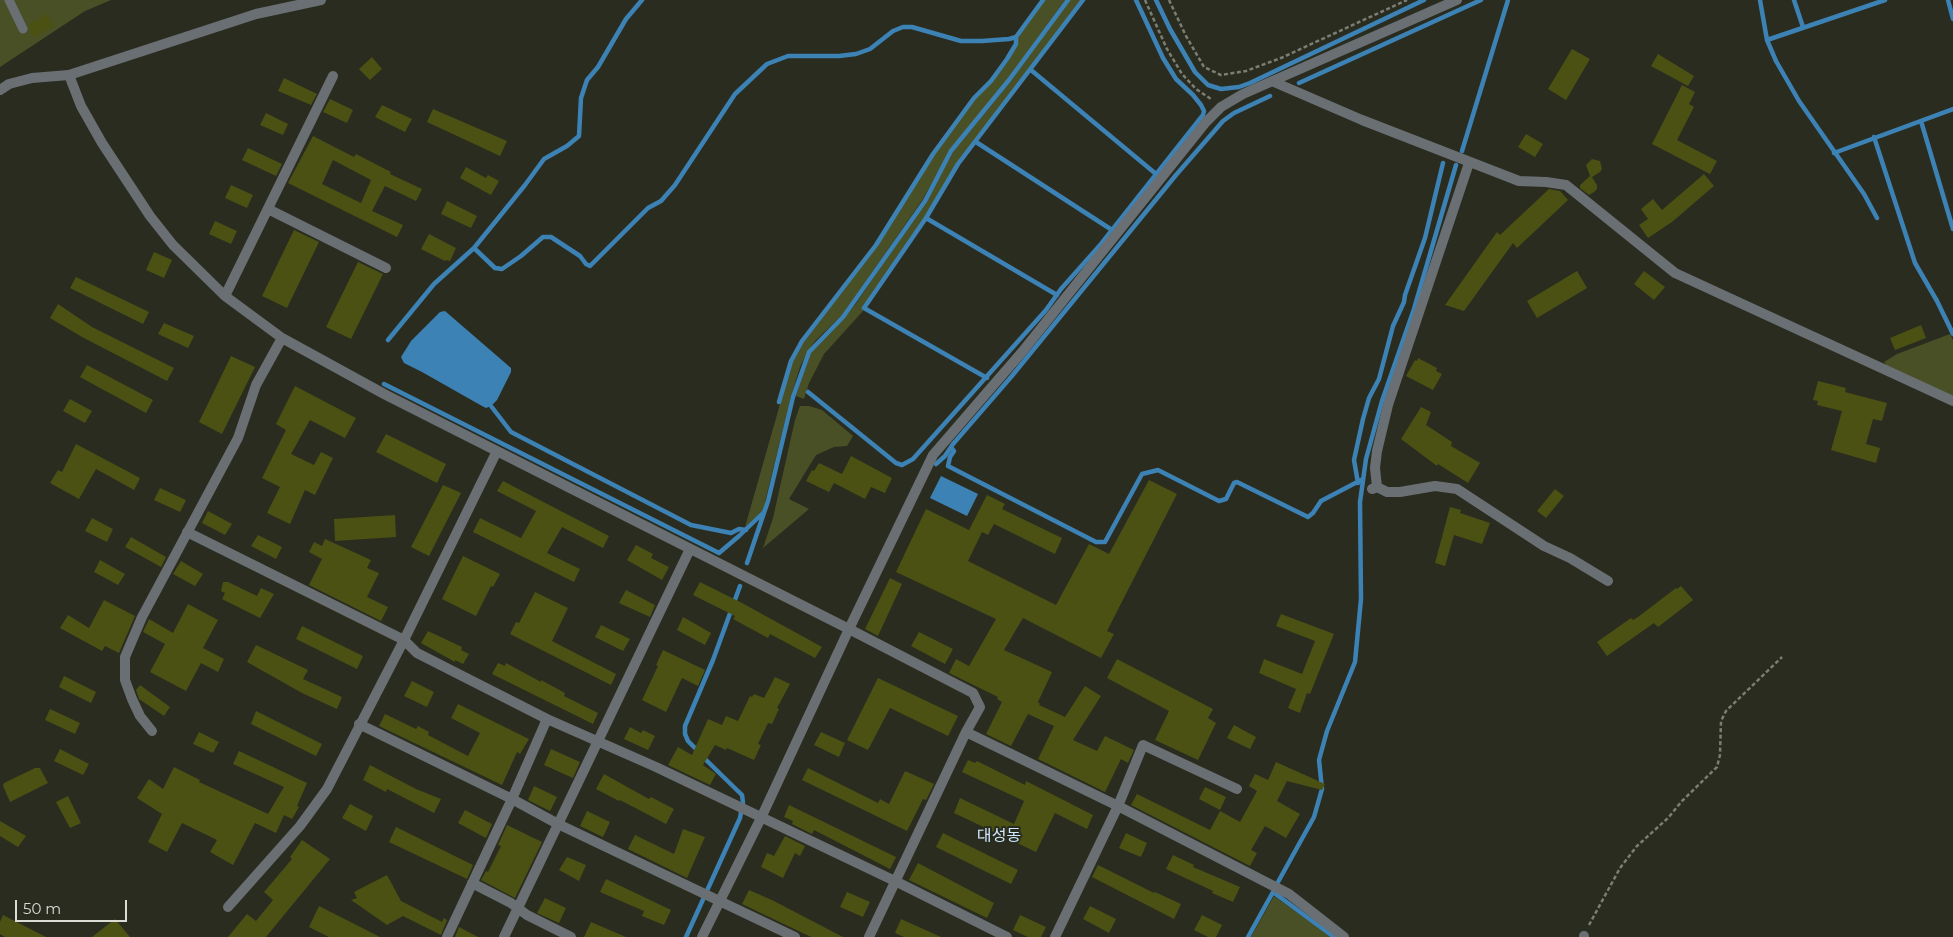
<!DOCTYPE html>
<meta charset="utf-8">
<style>
body{margin:0}
#map{position:relative;width:1953px;height:937px;overflow:hidden;background:#2a2c20;font-family:Montserrat,sans-serif}
canvas{display:block}
.scale{position:absolute;left:15px;top:900px;width:112px;height:22px;box-sizing:border-box;border:2px solid #dbddd4;border-top:0;padding-left:6px;font-size:15px;line-height:18px;white-space:nowrap;color:#dbddd4;-webkit-text-stroke:4px #2a2c20;paint-order:stroke}
</style>
<div id="map">
<canvas width="1953" height="937"></canvas>
<div class="scale">50 m</div>
</div>
<script>
const ctx = document.querySelector('canvas').getContext('2d');
ctx.lineJoin = 'round';
function fill(path, color) {
  ctx.fillStyle = color;
  ctx.fill(path, 'evenodd');
}
function poly(rows) {
  const path = new Path2D();
  for (const r of rows) {
    path.moveTo(r[0], r[1]);
    for (let i = 2; i < r.length; i += 2) path.lineTo(r[i], r[i + 1]);
  }
  return path;
}
function stroke(path, color, width, dash) {
  ctx.strokeStyle = color;
  ctx.lineWidth = width;
  ctx.lineCap = dash ? 'butt' : 'round';
  ctx.setLineDash(dash || []);
  ctx.stroke(path);
}
function drawText(font, color, halo, rows, align = 'center') {
  ctx.font = font + ' Montserrat,"Noto Sans KR",sans-serif';
  ctx.lineWidth = 4;
  ctx.setLineDash([]);
  ctx.textBaseline = 'middle';
  ctx.strokeStyle = halo;
  ctx.fillStyle = color;
  for (const [text, x, y, turn = 0] of rows) {
    ctx.save();
    ctx.translate(x, y);
    ctx.rotate((+turn || 0) * Math.PI / 180);
    ctx.textAlign = isNaN(turn) ? turn : align;
    if (halo) ctx.strokeText(text, 0, 0);
    ctx.fillText(text, 0, 0);
    ctx.restore();
  }
}
fill(poly([
 [0,0,111,0,85,11,0,67],
 [1045,0,1065,0,1008,79,951,148,923,199,852,301,842,315,816,340,807,352,800,367,791,396,763,510,745,527,792,362,803,342,877,246,934,155,974,100,992,82,1009,60,1017,44,1017,38],
 [1069,0,1081,0,957,163,925,217,871,294,863,308,863,311,824,354,809,383,804,399,796,396,810,353,818,343,844,318,855,305,926,201,953,152,1011,81],
 [1950,334,1953,340,1953,396,1887,366,1884,362,1897,354],
 [800,406,809,406,822,410,853,436,847,446,834,447,816,455,789,499,809,509,763,548,773,518,795,420],
 [1274,896,1309,921,1330,937,1251,937]
]), '#4a5025');
fill(poly([
 [445,311,511,368,511,372,497,400,491,406,486,408,482,406,422,372,404,363,401,357,411,341,440,312],
 [941,476,978,494,967,516,930,498]
]), '#3d82b5');
stroke(poly([
 [1156,0,1170,29,1195,72,1208,85,1221,89,1239,87,1250,83,1424,0],
 [1760,0,1767,40,1776,61,1799,101,1864,194,1877,218],
 [1794,0,1803,27],
 [1948,0,1953,19],
 [1767,40,1885,0],
 [1031,70,1156,174],
 [1299,83,1481,0],
 [1921,121,1953,229],
 [1874,137,1915,263,1937,301,1953,334],
 [976,142,1112,230],
 [1462,151,1508,0],
 [1834,153,1953,109],
 [926,218,1057,295],
 [474,248,525,185,544,159,567,146,579,136,581,98,587,80,598,67,626,19,642,0],
 [388,340,434,284,474,248,495,268,502,269,521,256,543,237,551,237,580,256,586,264,590,266,648,208,661,201,675,185,735,94,767,64,788,56,839,56,856,54,870,49,893,31,903,27,912,27,961,41,982,41,1009,39,1016,37,1043,0],
 [987,378,864,308,926,218,958,164,1083,0],
 [384,384,719,553,739,536,764,512],
 [808,392,896,463,902,465,913,459,1046,310,1061,289,1101,244,1203,115,1204,111,1201,105,1193,95,1176,79,1163,58,1136,0],
 [779,402,791,361,802,341,876,245,933,154,974,98,991,81,1007,59,1016,44,1016,37],
 [491,406,511,432,691,525,731,533,739,529,746,530],
 [951,447,954,451,950,457,948,466,1096,542,1105,542,1142,474,1158,470,1219,501,1226,499,1234,483,1237,482,1308,517,1313,513,1321,501,1363,479],
 [936,464,945,456,953,444,1011,377,1176,175,1223,121,1234,113,1270,96],
 [1358,483,1354,460,1363,419,1369,398,1379,379,1393,326,1404,302,1405,295,1425,238,1443,163],
 [747,563,768,501,793,397,809,352,843,317,853,303,925,201,951,151,1009,80,1068,0],
 [698,751,688,741,685,734,685,726,713,660,740,586],
 [1278,882,1314,817,1322,789,1319,760,1327,731,1355,662,1361,599,1360,502,1366,459,1382,401,1414,309,1456,165],
 [686,937,740,818,743,802,742,795,703,757],
 [1248,937,1273,892,1334,937]
]), '#3d82b5', 4.5);
fill(poly([
 [47,14,54,26,33,38,28,25],
 [1572,49,1590,59,1566,100,1548,89],
 [1658,54,1694,76,1688,86,1651,66],
 [372,57,382,69,370,80,359,69],
 [284,78,317,94,311,105,278,91],
 [1682,85,1695,92,1689,104,1694,107,1677,140,1717,161,1710,174,1652,144],
 [330,99,353,110,347,123,323,112],
 [382,105,412,119,405,132,375,117],
 [433,109,507,141,500,156,427,122],
 [266,113,288,124,283,135,260,125],
 [1526,134,1543,144,1535,157,1518,147],
 [313,136,354,157,356,154,391,172,390,174,422,189,416,201,385,186,372,211,403,225,397,237,288,183],
 [333,160,371,180,361,203,322,184],
 [248,148,282,164,276,176,242,160],
 [1592,159,1600,161,1602,169,1600,172,1592,177,1597,185,1597,189,1594,192,1589,195,1580,188,1580,185,1590,176,1586,165],
 [466,167,486,178,488,175,499,181,491,195,460,178],
 [1704,174,1714,186,1672,222,1648,238,1639,225,1648,219,1641,209,1653,199,1662,210],
 [231,185,253,195,247,208,225,198],
 [1549,189,1560,191,1568,200,1517,248,1513,243,1464,311,1445,305,1497,232,1500,235],
 [447,201,477,216,471,228,441,214],
 [215,221,237,231,231,244,209,234],
 [294,230,319,242,287,308,262,296],
 [429,234,456,248,450,261,446,260,445,261,421,249],
 [154,252,172,260,164,278,146,270],
 [358,262,383,274,351,339,326,327],
 [1577,271,1587,288,1537,318,1527,301],
 [1644,271,1665,287,1654,300,1634,284],
 [76,277,149,312,143,324,70,288],
 [58,304,92,327,174,368,167,381,82,337,50,318],
 [164,323,194,336,188,348,158,334],
 [1921,325,1926,338,1895,350,1890,338],
 [231,356,255,367,222,434,199,422],
 [1418,358,1437,368,1436,371,1442,374,1433,390,1406,376,1415,360,1417,361],
 [87,365,153,400,146,413,80,377],
 [1818,381,1846,388,1845,392,1887,403,1882,421,1873,419,1866,444,1880,448,1876,463,1831,450,1842,411,1817,405,1818,401,1813,400],
 [295,386,356,418,345,438,310,420,291,454,314,465,321,452,333,458,315,495,305,490,290,524,267,513,280,487,262,478,286,430,276,424],
 [70,399,92,411,85,423,63,411],
 [1421,407,1431,412,1426,425,1452,442,1451,446,1480,463,1468,483,1438,464,1437,466,1401,439],
 [386,434,446,464,437,483,376,452],
 [76,444,140,478,134,490,96,469,79,499,50,483,58,470,62,472],
 [851,456,892,478,885,493,871,487,865,499,834,483,829,492,806,481,812,470,814,471,819,463,842,474],
 [1149,480,1177,494,1107,631,1114,634,1101,658,1023,618,1004,650,1052,672,1038,702,1040,704,1039,705,1065,717,1085,686,1101,696,1073,740,1097,751,1105,736,1134,750,1128,763,1121,759,1105,792,1038,759,1054,726,1028,714,1011,746,986,734,1002,702,997,699,998,697,949,673,956,659,969,666,996,619,896,572,926,509,969,530,987,495,1005,504,1002,509,1062,538,1055,554,994,524,988,535,982,532,968,561,1056,605,1089,544,1109,554],
 [503,481,609,536,603,548,562,527,547,553,580,569,574,582,473,532,480,518,521,538,536,511,497,491],
 [443,485,461,493,429,556,411,547],
 [160,488,186,500,180,512,154,500],
 [1555,489,1564,496,1546,518,1537,511],
 [1450,507,1461,510,1460,513,1490,523,1482,544,1454,535,1445,566,1435,563],
 [208,511,232,524,225,535,202,523],
 [395,515,396,537,335,541,334,519],
 [92,518,113,529,107,542,85,531],
 [258,535,282,547,276,559,251,546],
 [131,537,166,557,161,567,125,547],
 [325,539,371,560,367,568,379,573,367,597,388,607,381,621,309,585,322,559,309,552,314,542,322,546],
 [636,545,653,554,651,558,669,567,662,580,627,560],
 [463,556,500,574,493,587,491,586,476,616,442,599],
 [100,560,125,574,118,585,94,572],
 [181,561,203,574,195,586,173,574],
 [890,578,902,584,878,636,865,629],
 [223,582,228,582,257,596,261,588,274,594,260,618,222,599,225,593,221,591],
 [700,582,742,603,822,647,815,658,770,634,768,638,733,619,735,616,693,595],
 [1681,586,1693,600,1658,627,1654,623,1607,656,1597,642,1631,618,1633,620,1638,617,1676,588,1677,589],
 [626,590,655,605,650,617,619,603],
 [535,592,568,608,552,641,616,674,611,685,510,634,516,622,519,623],
 [104,600,135,616,119,653,105,646,102,651,60,628,68,615,89,628],
 [188,604,218,620,203,648,224,659,218,672,201,663,186,691,150,672,165,644,143,632,149,619,173,633],
 [1281,614,1334,634,1310,694,1307,693,1300,713,1288,708,1296,689,1259,673,1264,659,1302,674,1315,641,1276,626],
 [683,617,711,633,705,645,677,630],
 [601,625,630,639,623,651,595,637],
 [302,626,363,656,357,669,296,639],
 [428,631,462,647,461,650,469,654,463,664,455,660,455,662,421,643],
 [919,632,953,649,945,664,911,646],
 [256,645,308,670,303,679,342,697,337,709,302,693,247,662],
 [663,650,705,670,698,686,682,678,666,712,642,700,658,666,656,665],
 [1117,659,1213,709,1208,718,1216,723,1198,760,1155,740,1169,711,1107,678],
 [498,663,505,666,506,663,541,682,541,680,565,693,564,696,598,713,593,724,492,674],
 [64,676,96,692,91,703,59,687],
 [775,677,790,684,777,708,779,709,772,724,768,723,758,744,761,745,754,760,727,748,726,750,715,745,703,765,716,774,710,785,668,765,678,747,692,755,708,719,722,725,726,716,738,721,750,696,752,697,754,694,764,698],
 [878,678,958,716,948,736,890,708,868,750,847,740],
 [412,681,434,692,427,707,404,696],
 [140,685,170,707,164,716,139,699,136,690],
 [458,704,529,739,520,754,517,752,502,785,379,726,385,714,416,729,418,726,429,732,428,735,468,756,480,733,451,718],
 [50,709,80,723,75,734,45,720],
 [256,711,322,744,316,756,251,724],
 [1234,725,1256,737,1250,749,1227,738],
 [630,727,641,733,643,730,655,736,648,750,624,739],
 [199,732,219,742,213,753,193,744],
 [821,732,845,743,839,757,814,745],
 [60,749,89,764,83,775,54,761],
 [551,749,580,762,573,778,544,765],
 [239,751,307,783,297,806,299,807,292,819,284,815,276,833,255,823,233,865,210,852,217,840,182,823,167,852,148,842,162,814,137,798,149,779,163,789,174,767,200,780,199,782,268,814,284,787,233,764],
 [968,760,975,763,977,761,1025,785,1026,781,1093,815,1087,829,1055,813,1036,852,954,813,960,798,1014,824,1024,801,962,772],
 [1276,762,1325,784,1322,790,1287,781,1277,801,1300,814,1286,838,1265,826,1251,850,1257,853,1250,866,1131,805,1137,794,1210,830,1220,811,1240,822,1257,791,1249,786,1255,774,1268,780],
 [370,765,416,789,441,799,434,813,387,789,386,792,363,780],
 [35,768,40,768,48,783,10,802,3,786,4,783],
 [808,768,878,803,880,799,889,804,905,771,934,784,926,800,923,799,907,831,802,780],
 [604,774,649,799,651,797,674,809,666,824,620,800,619,801,596,789],
 [534,786,557,797,550,811,528,800],
 [1205,787,1226,797,1220,810,1199,799],
 [68,796,81,823,70,828,56,802],
 [350,804,373,816,366,831,342,818],
 [789,805,896,857,890,869,814,830,812,834,792,824,793,821,784,817],
 [465,810,492,824,486,838,458,823],
 [587,811,610,822,603,837,580,826],
 [0,821,26,836,18,847,0,836],
 [507,825,542,842,515,898,481,880,486,871,488,872,501,846,498,845],
 [396,827,473,865,467,879,389,842],
 [683,829,705,837,687,878,628,849,635,835,674,854],
 [943,833,1018,870,1011,884,936,847],
 [1126,833,1147,843,1141,857,1119,848],
 [785,836,805,846,800,856,795,853,783,878,761,867,767,853,774,856],
 [302,840,330,859,266,937,228,937,247,914,256,921,273,900,264,892,292,859,290,857],
 [1173,855,1194,865,1193,867,1240,887,1233,902,1212,893,1213,891,1166,869],
 [567,857,586,865,579,881,559,870],
 [918,863,994,903,987,918,909,880],
 [1098,865,1154,893,1155,892,1181,904,1174,919,1092,877],
 [387,875,401,901,442,922,444,918,447,920,441,935,403,916,387,925,351,900,357,898,354,892],
 [606,879,671,910,664,925,642,916,644,911,600,892],
 [749,890,772,900,843,937,811,937,742,904],
 [847,892,870,902,863,917,840,907],
 [545,898,566,908,559,923,537,913],
 [319,906,380,937,329,937,309,927],
 [1090,906,1116,919,1109,933,1083,919],
 [3,915,46,937,5,937,0,934,0,922],
 [1020,915,1046,927,1041,937,1028,937,1013,930],
 [1202,915,1222,925,1216,937,1208,937,1194,930],
 [115,919,130,937,92,937],
 [901,919,941,937,904,937,895,933],
 [591,922,626,937,584,937],
 [459,927,478,937,455,937]
]), '#4a5113');
stroke(poly([
 [1145,0,1167,49,1182,74,1196,89,1211,99],
 [1169,0,1186,36,1204,67,1221,75,1246,71,1281,58,1407,0],
 [1589,925,1620,868,1637,846,1668,818,1682,801,1717,767,1720,755,1721,721,1726,711,1782,657]
]), '#7c7e73', 2.5, [4, 2.5]);
stroke(poly([
 [9,0,23,29]
]), '#696f73', 9);
stroke(poly([
 [69,75,81,106,102,143,150,216,173,245,225,296,282,338,386,395,849,629,761,818,702,937],
 [1274,82,1362,120,1519,181,1546,182,1566,185,1675,273,1953,401],
 [268,209,386,268],
 [225,296,333,76],
 [1377,487,1375,468,1377,451,1388,405,1469,163],
 [1372,489,1377,487,1387,492,1400,492,1435,486,1457,489,1544,546,1570,558,1608,581],
 [187,532,404,640,417,653,547,719,656,767,897,882,1007,937],
 [359,724,512,799,558,824,795,937],
 [152,731,140,716,132,699,125,680,125,657,142,617,238,438,256,385,282,338],
 [966,732,1118,806,1289,894,1344,937],
 [472,883,511,903,527,915,571,937],
 [228,907,300,826,327,789,404,640,497,451],
 [447,937,512,799,547,719],
 [504,937,690,549],
 [869,937,966,732,980,707,973,693,849,629,933,455,1022,352,1206,122,1221,107,1243,94,1457,0],
 [1055,937,1118,806,1143,745,1237,789],
 [1584,937,1584,936]
]), '#696f73', 10);
stroke(poly([
 [0,90,9,84,32,78,69,75,256,14,321,0]
]), '#696f73', 10);
drawText('16px', '#cee8fd', '#2a2c20', [
 ["대성동",999,836]
]);
</script>
